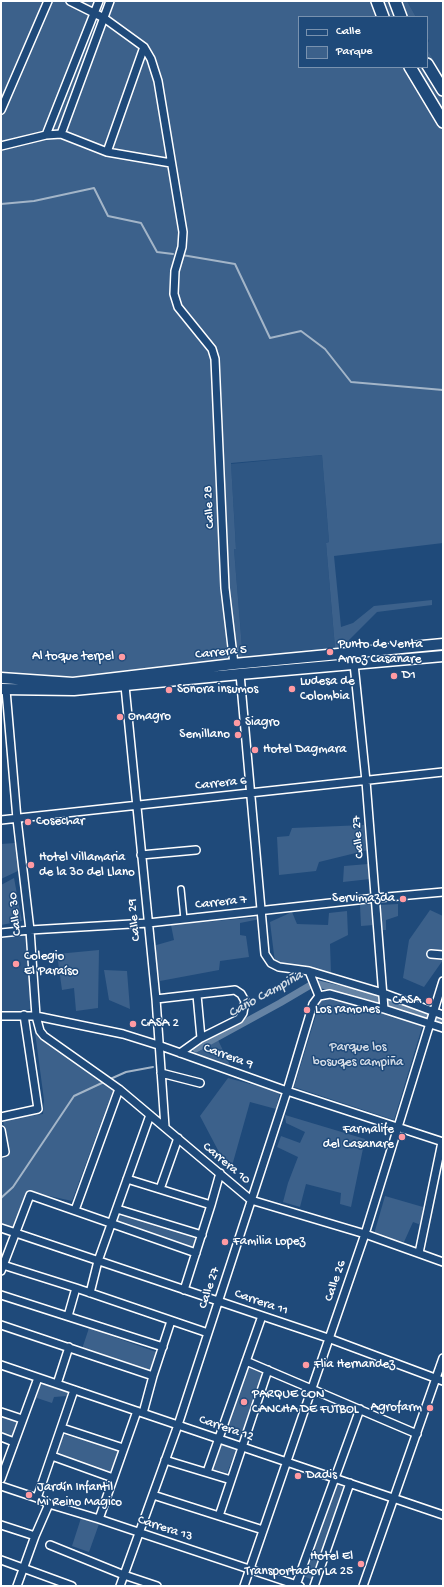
<!DOCTYPE html>
<meta charset="utf-8">
<style>
body{margin:0}
#map{position:relative;width:444px;height:1587px;overflow:hidden;background:#1f4a7a;font-family:"Gochi Hand",sans-serif}
canvas{display:block}
.frame{position:absolute;inset:0;border:2px solid #fff;pointer-events:none}
.legend{position:absolute;left:298px;top:16px;width:130px;height:52px;box-sizing:border-box;background:#1f4a7a;border:1px solid #7992af;margin:0;padding:5px 7px;list-style:none;font-size:12px;color:#fff}
.legend li{display:flex;align-items:center;gap:8px;height:20px}
.legend b{width:20px;border:1px solid #7992af}
</style>
<div id="map">
<canvas width="444" height="1587"></canvas>
<div class="frame"></div>
<ul class="legend">
<li><b style="height:5px;background:#1f4a7a"></b>Calle</li>
<li><b style="height:11px;background:#3c618b"></b>Parque</li>
</ul>
</div>
<script>
const ctx = document.querySelector('canvas').getContext('2d');
ctx.lineJoin = 'round';
function fill(path, color) {
  ctx.fillStyle = color;
  ctx.fill(path, 'evenodd');
}
function poly(rows) {
  const path = new Path2D();
  for (const r of rows) {
    path.moveTo(r[0], r[1]);
    for (let i = 2; i < r.length; i += 2) path.lineTo(r[i], r[i + 1]);
  }
  return path;
}
function stroke(path, color, width, dash) {
  ctx.strokeStyle = color;
  ctx.lineWidth = width;
  ctx.lineCap = dash ? 'butt' : 'round';
  ctx.setLineDash(dash || []);
  ctx.stroke(path);
}
function drawText(font, color, halo, rows, align = 'center') {
  ctx.font = font + ' "Gochi Hand",sans-serif';
  ctx.lineWidth = 3;
  ctx.setLineDash([]);
  ctx.textBaseline = 'middle';
  ctx.strokeStyle = halo;
  ctx.fillStyle = color;
  for (const [text, x, y, turn = 0] of rows) {
    ctx.save();
    ctx.translate(x, y);
    ctx.rotate((+turn || 0) * Math.PI / 180);
    ctx.textAlign = isNaN(turn) ? turn : align;
    if (halo) ctx.strokeText(text, 0, 0);
    ctx.fillText(text, 0, 0);
    ctx.restore();
  }
}
fill(poly([
 [407,1,443,1,443,76,427,49,427,44,429,41,427,36,427,17,416,17],
 [322,455,329,542,326,543,335,648,243,660,234,549,236,548,231,464],
 [28,935,35,1005,27,1011,1,1011,1,938]
]), '#2e5683');
fill(poly([
 [1,1,407,1,416,17,299,17,299,67,427,67,427,49,443,76,443,543,334,556,341,627,353,623,374,606,432,600,432,605,377,612,342,647,335,648,326,543,329,542,322,455,231,463,236,549,234,549,243,660,72,681,1,676],
 [364,825,368,850,319,862,316,871,279,875,277,837,289,836,292,828],
 [15,843,20,870,1,879,1,844],
 [368,864,369,865,370,879,343,882,344,866],
 [14,878,22,921,1,925,1,885],
 [375,904,374,925,361,926,360,905],
 [398,904,398,916,386,920,386,930,383,930,379,905],
 [430,910,443,916,443,960,424,987,403,978,409,940],
 [347,911,348,935,330,944,331,973,275,963,270,922,292,912,297,924,328,925,329,913],
 [260,917,260,919,240,923,240,935,246,936,249,957,220,961,219,970,160,981,153,946,174,940,171,925],
 [99,950,98,1008,76,1011,74,988,62,990,57,954],
 [104,970,127,971,130,1009,109,1000],
 [323,992,423,1024,394,1120,294,1087],
 [35,1032,114,1088,72,1201,27,1191,14,1229,1,1225,1,1158,8,1156,3,1120,43,1114,44,1100],
 [218,1040,230,1065,195,1054],
 [228,1078,280,1092,276,1109,250,1102,230,1173,200,1116],
 [285,1115,365,1139,351,1207,340,1204,341,1193,306,1184,300,1207,283,1202,288,1183,298,1157,277,1147,281,1136,300,1143,305,1132,286,1123],
 [385,1196,423,1207,421,1225,413,1222,404,1242,374,1234],
 [119,1216,133,1218,196,1236,192,1250,116,1223],
 [89,1328,159,1353,153,1373,82,1349],
 [247,1366,264,1373,241,1438,226,1432],
 [38,1383,68,1392,67,1396,54,1397,52,1403,37,1398,31,1404],
 [1,1413,21,1420,14,1441,1,1436],
 [62,1434,118,1450,111,1473,55,1456],
 [222,1444,237,1448,227,1473,212,1469],
 [335,1484,346,1488,313,1580,303,1576],
 [81,1518,99,1524,89,1552,72,1546]
]), '#3c618b');
stroke(poly([
 [1,204,34,201,94,188,108,216,141,223,157,252,173,254],
 [182,255,235,264,270,338,301,331,325,349,351,382,443,390],
 [108,1080,126,1072,153,1067],
 [1,1198,13,1187,74,1096,104,1082]
]), '#a3b5c8', 2);
stroke(poly([
 [196,1049,280,1003,314,983,376,998,443,1022]
]), '#6583a4', 7);
const pedestrian = poly([
 [181,889,184,919]
]);
const minor = poly([
 [70,1,104,18,144,47,151,59,158,81,183,232,182,247,175,271,174,294,178,307,212,349,215,359,225,588,234,664],
 [1,110,48,1],
 [61,134,110,1],
 [46,135,99,1],
 [1,146,46,135,61,134,107,152,171,163],
 [107,152,144,47],
 [354,664,366,781,384,1009],
 [240,674,265,954,271,963,279,967,309,971,383,993,443,1015],
 [125,686,156,999,165,1127],
 [6,690,17,819,30,930,36,1016,40,1031,44,1036,119,1089,251,1200,365,1234,443,1262],
 [1,820,443,772],
 [141,855,196,850],
 [1,933,30,930,148,923,376,898,443,892],
 [431,954,443,955],
 [309,971,319,996],
 [197,995,201,1038],
 [319,996,330,994,384,1009,443,1028],
 [156,999,235,990,241,994,245,1001,243,1013,239,1019,201,1038,180,1053],
 [1,1016,36,1016,123,1034,158,1045,287,1091,443,1142],
 [161,1073,200,1083],
 [1,1117,38,1109,24,1015],
 [1,1130,5,1152,1,1153],
 [127,1179,211,1205],
 [160,1189,178,1138],
 [117,1209,202,1235],
 [75,1210,119,1089],
 [1,1228,328,1338,443,1381],
 [419,1253,442,1142],
 [3,1265,76,1288,208,1333],
 [1,1271,30,1195,196,1253],
 [184,1290,211,1205,220,1173],
 [90,1293,98,1261,150,1115],
 [1,1295,163,1347],
 [68,1316,76,1288],
 [1,1325,153,1376],
 [246,1361,417,1434],
 [1,1365,443,1515],
 [57,1384,69,1347],
 [1,1412,22,1419],
 [143,1413,153,1376,171,1321],
 [62,1428,123,1448],
 [1,1437,14,1442],
 [52,1456,113,1478],
 [165,1460,231,1480],
 [207,1472,262,1316],
 [1,1479,38,1378],
 [1,1486,37,1498,49,1504,99,1519,300,1586],
 [153,1495,263,1530],
 [37,1498,74,1390],
 [219,1516,268,1370],
 [99,1519,137,1411],
 [1,1525,35,1536],
 [50,1545,124,1575,157,1586],
 [1,1560,72,1586],
 [296,1585,360,1409],
 [17,1586,35,1536,49,1504],
 [120,1586,178,1425,287,1091,313,1004,319,996],
 [244,1586,365,1234,443,981],
 [314,1586,350,1483],
 [363,1586,443,1358]
]);
const secondary = poly([
 [1,678,73,683,234,664,443,644],
 [1,689,74,690,240,674,443,656]
]);
const primary = poly([
 [377,1,383,17],
 [395,1,401,17],
 [427,64,443,90],
 [410,67,443,122]
]);
stroke(pedestrian, '#fff', 8);
stroke(minor, '#fff', 10);
stroke(secondary, '#fff', 13);
stroke(primary, '#fff', 14);
stroke(pedestrian, '#1f4a7a', 5);
stroke(minor, '#1f4a7a', 7);
stroke(secondary, '#1f4a7a', 10);
stroke(primary, '#1f4a7a', 11);
for (const [x, y, r, color] of [
 [330,652,4,"#ff9aa2"],
 [122,657,4,"#ff9aa2"],
 [394,676,4,"#ff9aa2"],
 [292,689,4,"#ff9aa2"],
 [169,690,4,"#ff9aa2"],
 [120,717,4,"#ff9aa2"],
 [237,723,4,"#ff9aa2"],
 [238,735,4,"#ff9aa2"],
 [255,750,4,"#ff9aa2"],
 [28,822,4,"#ff9aa2"],
 [31,865,4,"#ff9aa2"],
 [403,899,4,"#ff9aa2"],
 [16,964,4,"#ff9aa2"],
 [429,1001,4,"#ff9aa2"],
 [307,1010,4,"#ff9aa2"],
 [133,1024,4,"#ff9aa2"],
 [402,1137,4,"#ff9aa2"],
 [225,1242,4,"#ff9aa2"],
 [306,1365,4,"#ff9aa2"],
 [244,1402,4,"#ff9aa2"],
 [430,1408,4,"#ff9aa2"],
 [298,1476,4,"#ff9aa2"],
 [29,1495,4,"#ff9aa2"],
 [361,1564,4,"#ff9aa2"]
]) {
  const dot = new Path2D();
  dot.arc(x, y, r, 0, 2 * Math.PI);
  ctx.fillStyle = color;
  ctx.fill(dot);
  stroke(dot, '#1f4a7a', 1.5);
}
drawText('13px', '#fff', '#1f4a7a', [
 ["Calle 28",210,507,-93],
 ["Carrera 5",221,653,-6],
 ["Carrera 6",221,784,-6],
 ["Calle 27",359,837,-95],
 ["Carrera 7",221,903,-6],
 ["Calle 30",16,914,-96],
 ["Calle 29",135,920,-96],
 ["Carrera 9",228,1057,20],
 ["Carrera 10",226,1164,40],
 ["Calle 26",336,1281,-71],
 ["Calle 27",210,1288,-72],
 ["Carrera 11",261,1303,19],
 ["Carrera 12",226,1429,19],
 ["Carrera 13",165,1529,18]
]);
drawText('13px', '#fff', '#1f4a7a', [
 ["Punto de Venta",338,645],
 ["Arroz Casanare",338,660],
 ["Al toque terpel",114,657,"right"],
 ["D1",402,676],
 ["Ludesa de",300,682],
 ["Colombia",300,697],
 ["Sonora insumos",177,690],
 ["Omagro",128,717],
 ["Siagro",245,723],
 ["Semillano",230,735,"right"],
 ["Hotel Dagmara",263,750],
 ["Cosechar",36,822],
 ["Hotel Villamaria",39,858],
 ["de la 30 del Llano",39,873],
 ["Servimazda",395,899,"right"],
 ["Colegio",24,957],
 ["El Paraíso",24,972],
 ["CASA",421,1001,"right"],
 ["Los ramones",315,1010],
 ["CASA 2",141,1024],
 ["Farmalife",394,1130,"right"],
 ["del Casanare",394,1145,"right"],
 ["Familia Lopez",233,1242],
 ["Flia Hernandez",314,1365],
 ["PARQUE CON",252,1395],
 ["CANCHA DE FUTBOL",252,1410],
 ["Agrofarm",422,1408,"right"],
 ["Dadis",306,1476],
 ["Jardín Infantil",37,1488],
 ["Mi Reino Magico",37,1503],
 ["Hotel El",353,1557,"right"],
 ["Transportador La 25",353,1572,"right"]
], 'left');
drawText('13px', '#d8dfe8', '#1f4a7a', [
 ["Parque los",358,1048],
 ["bosuqes campiña",358,1063]
]);
drawText('italic 14px', '#d8e0e8', '#1f4a7a', [
 ["Caño Campiña",266,995,-29]
]);
</script>
